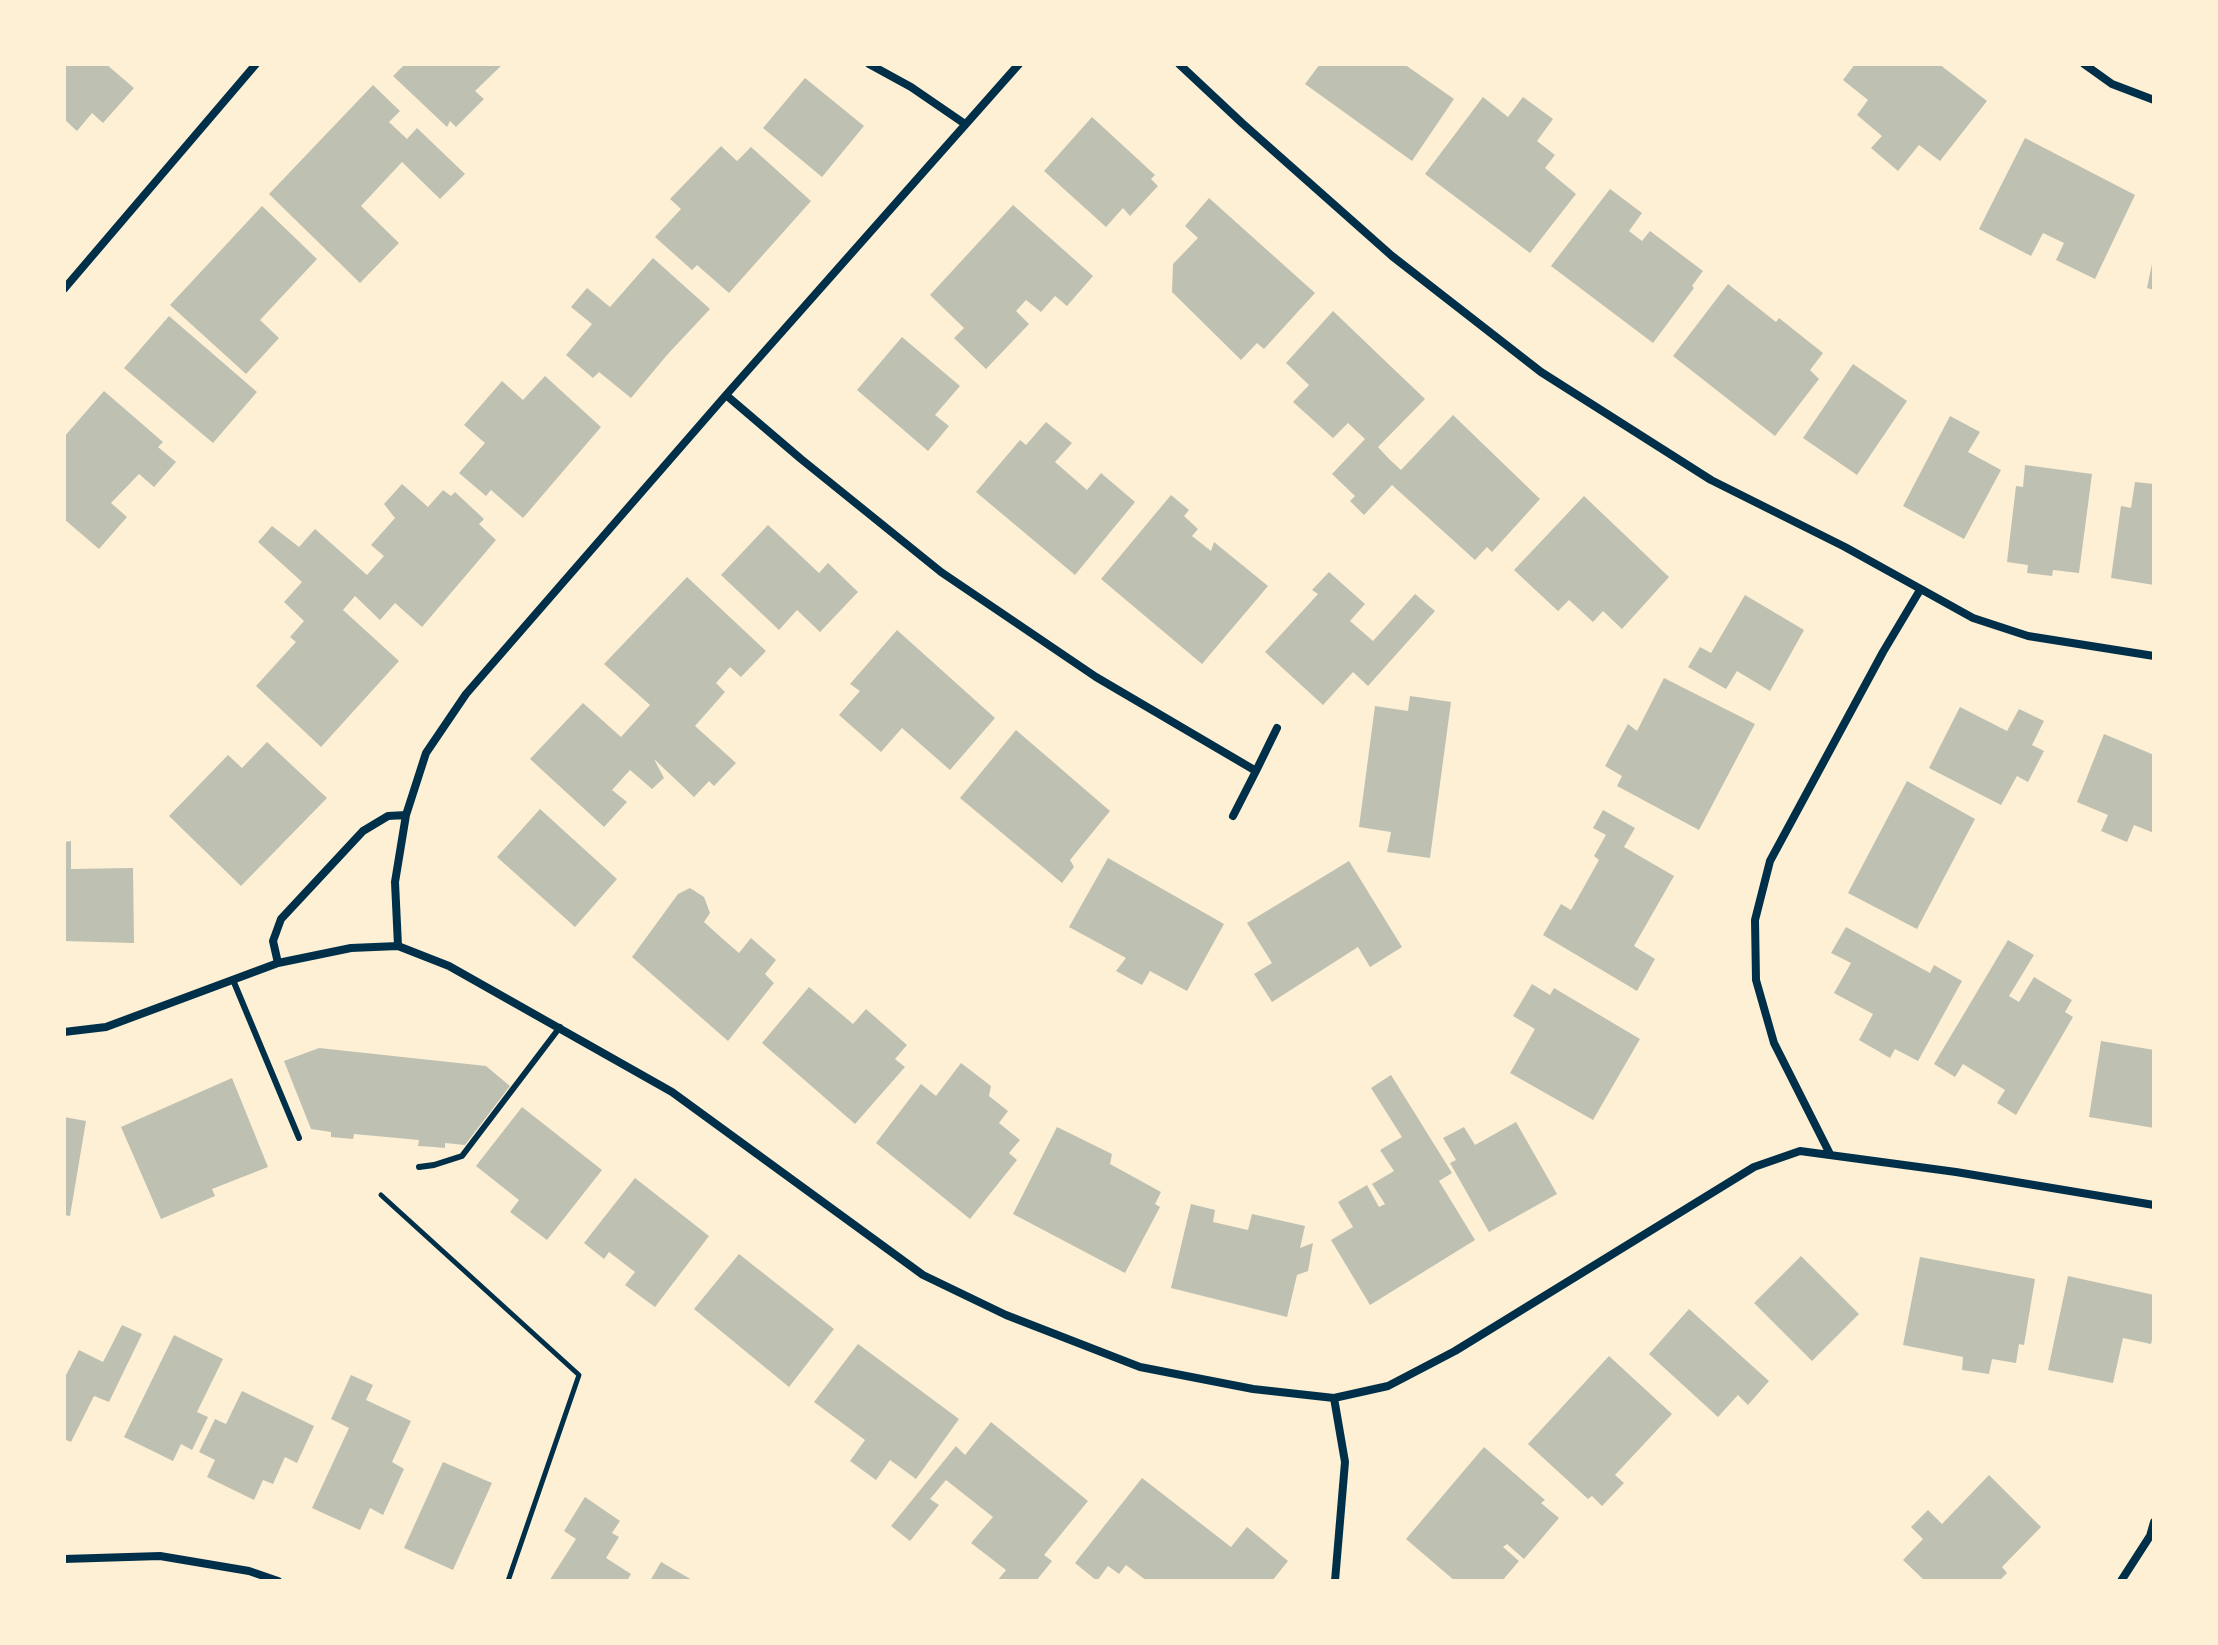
<!DOCTYPE html>
<style>
body{margin:0}
#map{position:relative;width:2218px;height:1645px;overflow:hidden;background:#fdf0d5;font-family:Montserrat,sans-serif}
canvas{display:block}
.frame{position:absolute;inset:0;border:66px solid #fdf0d5;pointer-events:none}
</style>
<div id="map">
<canvas width="2218" height="1645"></canvas>
<div class="frame"></div>
</div>
<script>
const ctx = document.querySelector('canvas').getContext('2d');
ctx.lineJoin = 'round';
function fill(path, color) {
  ctx.fillStyle = color;
  ctx.fill(path, 'evenodd');
}
function poly(rows) {
  const path = new Path2D();
  for (const r of rows) {
    path.moveTo(r[0], r[1]);
    for (let i = 2; i < r.length; i += 2) path.lineTo(r[i], r[i + 1]);
  }
  return path;
}
function stroke(path, color, width, dash) {
  ctx.strokeStyle = color;
  ctx.lineWidth = width;
  ctx.lineCap = dash ? 'butt' : 'round';
  ctx.setLineDash(dash || []);
  ctx.stroke(path);
}
fill(poly([
 [64,64,106,64,134,88,103,123,92,113,77,131,64,119],
 [405,64,503,64,475,91,484,99,456,127,450,121,447,127,393,76],
 [1320,64,1404,64,1454,99,1412,161,1305,84],
 [1855,64,1939,64,1987,101,1940,161,1919,145,1898,171,1871,148,1882,136,1857,115,1868,100,1843,80],
 [805,78,864,126,822,177,763,128],
 [373,85,400,111,389,122,407,139,417,128,465,174,440,199,402,162,361,206,399,243,360,283,269,194],
 [1483,97,1508,117,1523,97,1553,119,1537,141,1555,155,1545,168,1576,194,1530,253,1425,174],
 [1092,117,1155,175,1151,179,1158,186,1130,216,1123,208,1106,227,1044,171],
 [2025,138,2135,195,2095,279,2056,260,2064,243,2043,233,2031,256,1979,229],
 [721,146,737,161,751,147,811,201,729,293,697,265,692,270,655,237,681,209,670,199],
 [1610,189,1642,213,1629,231,1642,241,1650,231,1703,271,1692,286,1694,288,1653,343,1551,266],
 [1209,198,1315,293,1264,349,1257,343,1241,360,1172,292,1173,264,1198,238,1185,226],
 [1013,205,1093,276,1067,306,1055,296,1041,312,1026,300,1016,311,1029,324,986,369,954,338,964,328,930,295],
 [262,206,317,259,260,320,279,338,246,374,170,305],
 [653,258,710,309,667,355,631,398,599,372,593,378,566,355,592,324,571,307,587,288,610,307],
 [2153,259,2154,259,2154,290,2147,288],
 [1728,284,1776,322,1779,318,1823,353,1810,370,1819,379,1775,436,1673,356],
 [1333,311,1425,399,1378,447,1389,459,1401,470,1453,415,1540,499,1492,552,1487,547,1475,560,1392,485,1364,515,1350,501,1355,496,1332,474,1365,439,1348,423,1333,438,1293,402,1309,385,1286,363],
 [169,316,257,392,213,443,124,368],
 [902,337,960,386,935,415,949,426,928,451,857,390],
 [1853,364,1907,401,1857,475,1803,438],
 [545,376,601,427,523,518,491,490,486,496,459,473,485,443,464,425,502,381,523,400],
 [104,391,163,442,158,447,176,462,154,487,139,474,111,503,127,517,99,549,64,519,64,437],
 [1950,416,1980,432,1968,452,2001,470,1964,539,1903,506],
 [1046,422,1072,443,1055,462,1087,490,1101,473,1135,502,1075,575,976,492,1020,440,1026,445],
 [2025,465,2092,474,2079,573,2053,570,2052,576,2027,573,2028,565,2007,562,2016,486,2023,487],
 [2135,482,2154,484,2154,585,2111,578,2121,506,2131,508],
 [402,484,428,507,443,490,451,496,455,492,484,519,479,524,496,540,422,627,395,603,380,620,355,596,343,610,399,661,321,747,256,686,296,642,290,637,304,621,284,602,302,582,258,542,272,526,299,547,315,529,367,575,384,556,371,545,395,518,384,504],
 [1171,495,1189,510,1184,516,1198,529,1192,536,1211,551,1214,542,1268,586,1202,664,1101,579],
 [1584,496,1669,577,1622,629,1603,611,1593,622,1569,600,1558,611,1514,570],
 [768,525,819,573,828,563,858,592,820,632,797,610,779,630,721,575],
 [1329,572,1365,604,1350,621,1373,641,1415,594,1435,611,1368,686,1353,672,1323,705,1265,652,1318,594,1312,590],
 [687,577,766,651,741,677,730,667,716,683,725,692,695,726,736,763,714,786,709,781,694,797,654,759,664,778,652,789,630,770,612,790,627,802,604,827,530,759,583,703,621,737,650,705,604,664],
 [1745,595,1804,630,1770,691,1737,671,1726,689,1688,667,1700,647,1711,653],
 [897,630,995,718,950,770,902,728,881,752,839,715,860,691,850,684],
 [1664,678,1755,724,1699,830,1617,786,1622,776,1605,766,1628,724,1637,731],
 [1410,696,1451,702,1430,858,1387,852,1391,832,1359,827,1375,706,1408,711],
 [1960,707,2007,731,2019,709,2044,721,2032,745,2044,751,2028,782,2017,776,2001,805,1929,768],
 [1016,730,1110,811,1070,860,1074,867,1062,883,960,798],
 [2104,734,2154,755,2154,833,2134,825,2127,842,2101,831,2108,815,2077,802],
 [267,742,327,798,241,886,169,816,228,755,242,768],
 [1907,781,1975,819,1917,929,1848,893],
 [540,809,617,879,575,927,497,857],
 [1603,810,1635,828,1624,847,1674,876,1634,946,1655,959,1637,991,1543,935,1561,904,1571,910,1599,860,1594,856,1606,835,1593,828],
 [71,841,71,869,133,868,134,943,64,941,64,842],
 [1108,858,1224,924,1187,991,1150,971,1142,985,1116,971,1126,958,1069,927],
 [1349,861,1402,947,1370,967,1358,947,1272,1002,1254,974,1272,963,1247,923],
 [690,888,704,897,710,913,704,922,724,940,739,953,751,938,776,960,765,974,774,983,728,1041,632,957,678,894],
 [1846,927,1930,973,1934,965,1962,981,1918,1061,1895,1049,1890,1058,1859,1040,1873,1014,1834,993,1851,963,1831,953],
 [2008,940,2034,955,2009,996,2019,1002,2034,977,2072,1000,2065,1012,2073,1017,2016,1115,1997,1103,2005,1090,1963,1064,1955,1077,1934,1064],
 [1532,984,1550,995,1554,988,1640,1039,1593,1120,1510,1073,1535,1029,1513,1016],
 [809,987,853,1024,866,1009,907,1045,895,1059,905,1067,855,1124,762,1043],
 [2101,1041,2154,1050,2154,1128,2089,1117],
 [319,1048,486,1066,510,1086,465,1145,445,1143,445,1148,434,1147,418,1146,419,1140,354,1134,353,1139,331,1137,331,1132,311,1129,284,1061],
 [961,1063,991,1086,989,1096,1008,1111,999,1123,1020,1140,1009,1153,1017,1160,970,1219,876,1143,921,1084,936,1096],
 [1391,1075,1452,1173,1439,1181,1475,1240,1370,1305,1331,1240,1353,1227,1338,1202,1367,1185,1379,1207,1385,1204,1372,1184,1394,1171,1380,1150,1402,1137,1371,1088],
 [232,1078,268,1167,212,1189,215,1196,161,1219,121,1127],
 [522,1107,602,1170,547,1240,510,1212,519,1200,476,1166],
 [64,1117,86,1121,70,1216,64,1215],
 [1516,1122,1557,1194,1489,1232,1450,1163,1456,1160,1443,1138,1464,1127,1475,1145],
 [1057,1127,1112,1154,1110,1164,1161,1192,1155,1204,1160,1207,1125,1273,1013,1214],
 [635,1178,709,1236,655,1307,625,1285,635,1272,609,1252,604,1259,584,1243],
 [1191,1204,1215,1210,1213,1222,1248,1230,1252,1214,1305,1226,1300,1248,1313,1243,1308,1271,1297,1275,1287,1317,1171,1288],
 [739,1254,834,1329,789,1387,694,1309],
 [1801,1256,1859,1314,1812,1361,1754,1303],
 [1920,1257,2035,1279,2024,1345,2019,1344,2016,1363,1992,1359,1989,1374,1962,1370,1963,1357,1903,1345],
 [2068,1276,2154,1295,2154,1331,2151,1344,2123,1338,2113,1383,2048,1370],
 [1689,1309,1769,1381,1748,1405,1738,1395,1718,1417,1649,1354],
 [122,1325,142,1334,109,1402,94,1396,71,1442,64,1439,64,1374,66,1375,79,1350,103,1362],
 [174,1335,223,1359,197,1412,208,1417,192,1450,181,1444,173,1461,124,1437],
 [858,1344,959,1419,916,1479,890,1460,876,1480,850,1461,865,1440,814,1402],
 [1609,1356,1672,1414,1615,1475,1624,1483,1602,1506,1592,1496,1588,1499,1528,1444],
 [351,1375,373,1385,366,1400,411,1421,392,1462,404,1469,383,1515,370,1508,360,1530,312,1508,349,1428,331,1419],
 [242,1391,314,1426,297,1463,285,1457,273,1484,263,1480,254,1500,207,1477,215,1460,199,1452,215,1419,226,1424],
 [991,1422,1088,1501,1044,1555,1052,1561,1036,1581,997,1581,1006,1570,971,1543,993,1517,946,1480,930,1499,939,1505,910,1541,891,1526,956,1446,965,1455],
 [1484,1447,1545,1500,1541,1503,1559,1518,1524,1559,1507,1544,1503,1547,1519,1561,1502,1581,1455,1581,1406,1539],
 [443,1462,492,1483,453,1570,404,1548],
 [1989,1475,2041,1527,2002,1567,2007,1573,1999,1581,1925,1581,1903,1560,1923,1539,1911,1527,1928,1510,1942,1524],
 [1142,1478,1231,1547,1247,1527,1288,1561,1272,1581,1147,1581,1126,1565,1119,1574,1108,1566,1097,1581,1075,1563],
 [585,1497,620,1521,612,1533,619,1537,606,1558,631,1574,627,1581,549,1581,576,1539,564,1531],
 [661,1562,694,1581,650,1581]
]), '#bec0b2');
stroke(poly([
 [381,1195,579,1375,508,1581]
]), '#003049', 5);
stroke(poly([
 [233,980,299,1138],
 [419,1167,434,1165,462,1156,560,1027]
]), '#003049', 6);
stroke(poly([
 [869,64,911,87,965,124],
 [1179,64,1242,123,1392,256,1541,372,1711,480,1845,547,1973,618,2028,636,2154,656],
 [2084,64,2112,84,2154,100],
 [64,289,256,64],
 [726,395,801,459,941,572,1096,677,1256,771,1277,728],
 [1233,816,1256,771],
 [398,946,395,882,406,815,426,753,466,694,726,395,1019,64],
 [278,963,273,941,281,919,363,831,388,816,406,815],
 [64,1032,106,1027,278,963,351,948,398,946,449,966,672,1092,923,1275,1006,1315,1140,1367,1253,1389,1334,1398,1388,1386,1455,1351,1754,1167,1800,1151,1956,1172,2154,1205],
 [1830,1154,1774,1043,1756,980,1755,920,1770,861,1883,652,1920,590],
 [1334,1398,1345,1462,1335,1581],
 [64,1559,160,1556,249,1571,278,1581],
 [2121,1581,2150,1536,2154,1522]
]), '#003049', 8);
</script>
